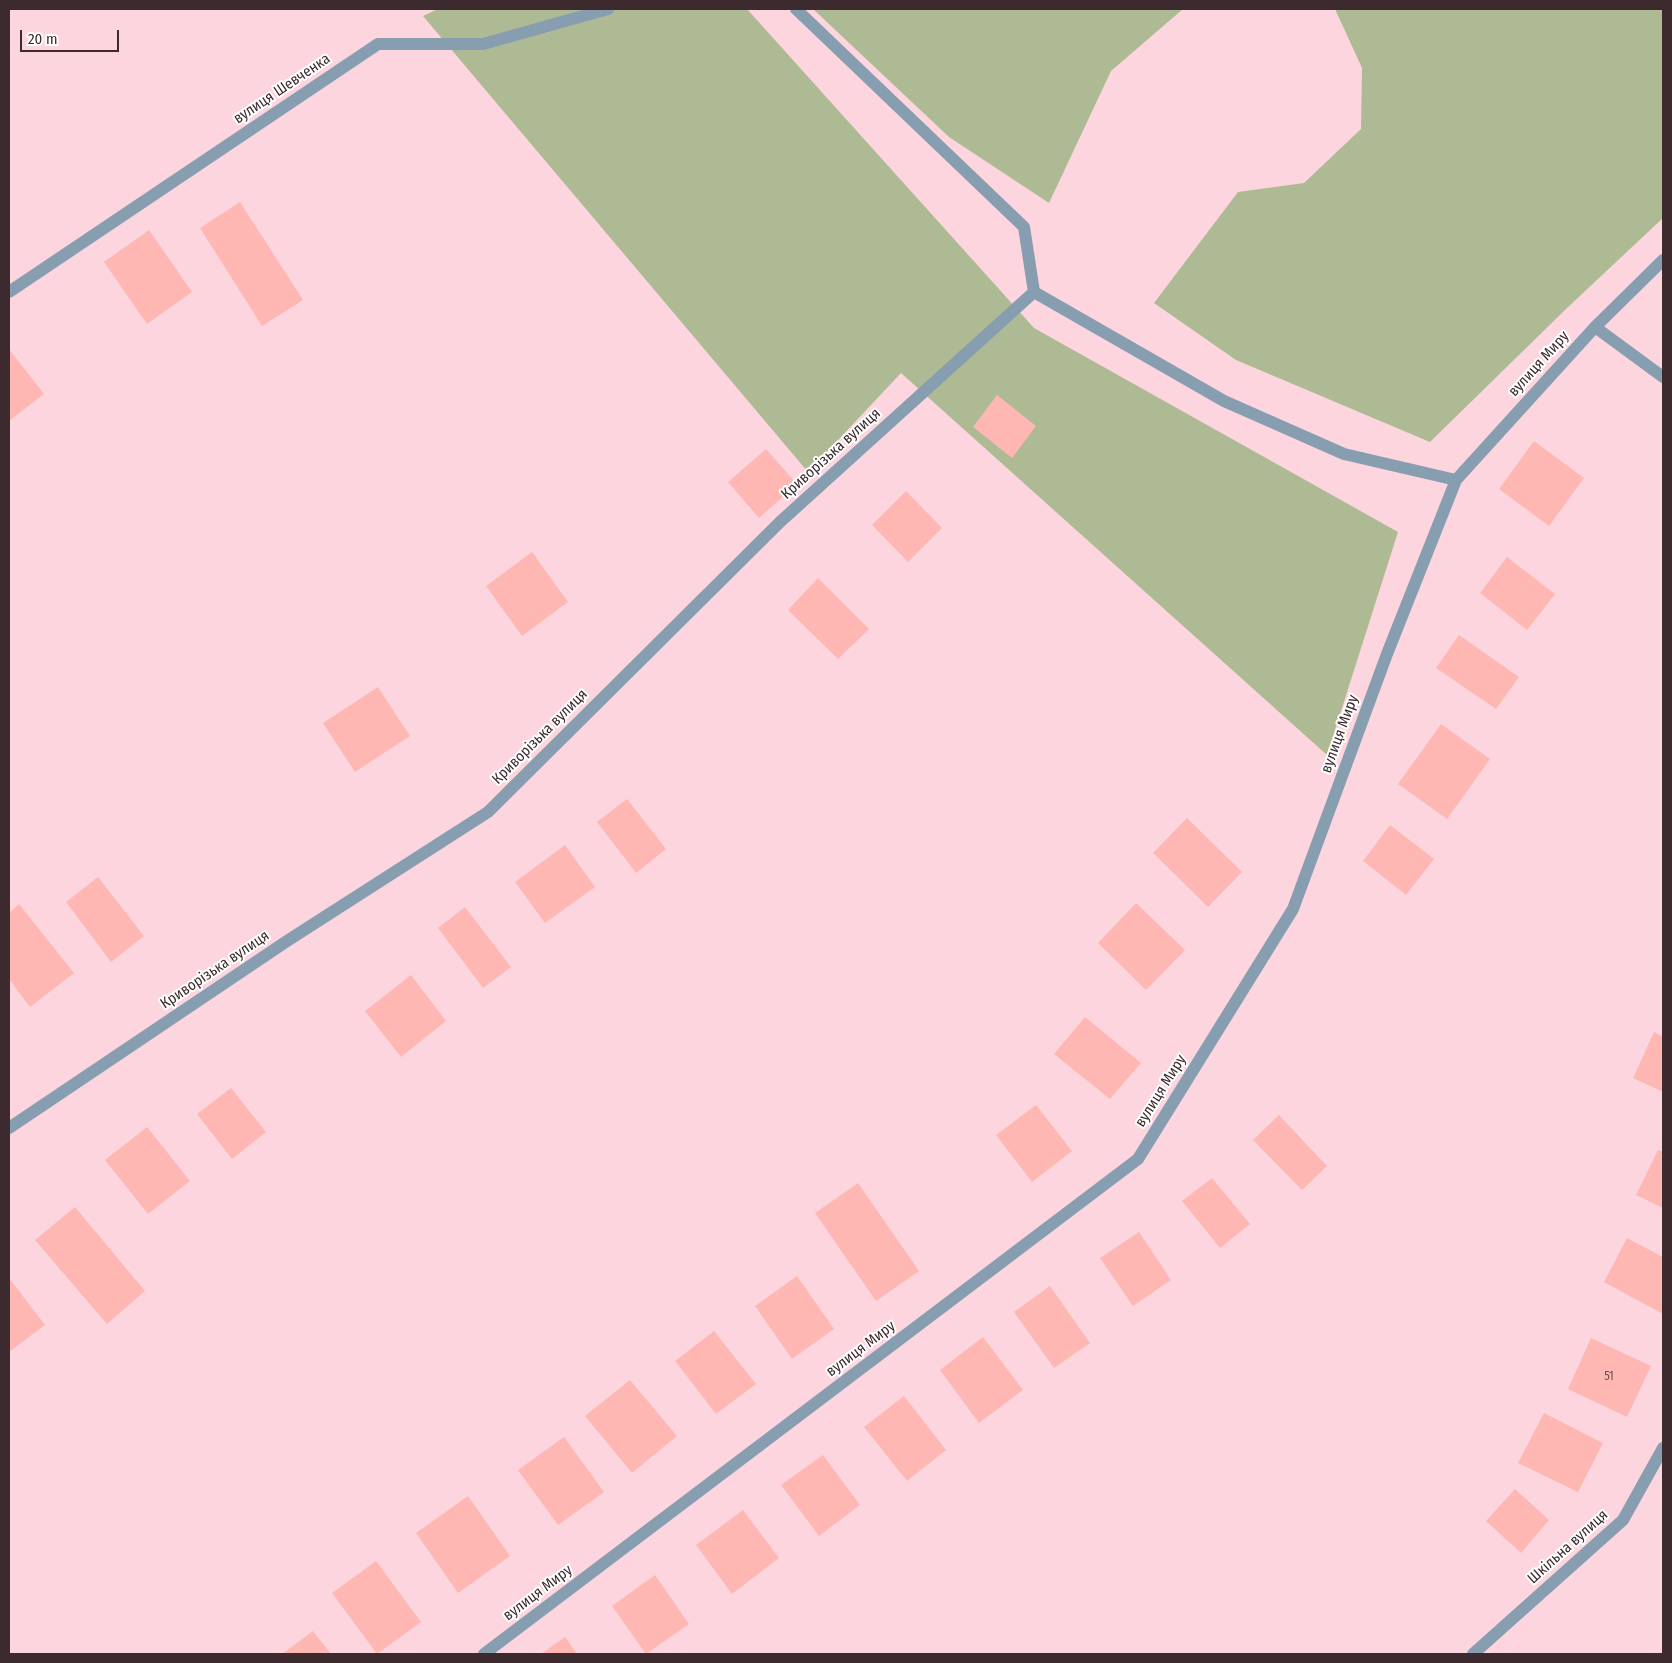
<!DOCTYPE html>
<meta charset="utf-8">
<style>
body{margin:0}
#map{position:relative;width:1672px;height:1663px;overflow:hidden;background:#fcd5df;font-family:"Fira Sans Condensed",sans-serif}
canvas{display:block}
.frame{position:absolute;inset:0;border:10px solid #3c2a2e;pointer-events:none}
.scale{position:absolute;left:20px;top:30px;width:99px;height:22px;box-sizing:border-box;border:2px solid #3c2a2e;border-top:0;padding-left:6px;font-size:15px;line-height:18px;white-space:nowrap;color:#3c2a2e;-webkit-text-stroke:4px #fff;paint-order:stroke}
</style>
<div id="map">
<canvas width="1672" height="1663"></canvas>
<div class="frame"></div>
<div class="scale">20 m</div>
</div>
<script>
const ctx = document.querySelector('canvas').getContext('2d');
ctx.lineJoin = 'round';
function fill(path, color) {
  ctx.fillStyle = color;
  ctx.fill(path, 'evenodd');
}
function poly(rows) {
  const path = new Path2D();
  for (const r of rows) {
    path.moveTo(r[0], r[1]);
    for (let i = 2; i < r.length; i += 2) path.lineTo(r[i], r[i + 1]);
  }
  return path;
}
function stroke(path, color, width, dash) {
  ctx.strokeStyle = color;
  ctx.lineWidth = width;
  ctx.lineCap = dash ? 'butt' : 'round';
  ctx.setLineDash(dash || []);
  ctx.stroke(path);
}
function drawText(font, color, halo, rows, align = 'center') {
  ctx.font = font + ' "Fira Sans Condensed",sans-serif';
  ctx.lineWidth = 4;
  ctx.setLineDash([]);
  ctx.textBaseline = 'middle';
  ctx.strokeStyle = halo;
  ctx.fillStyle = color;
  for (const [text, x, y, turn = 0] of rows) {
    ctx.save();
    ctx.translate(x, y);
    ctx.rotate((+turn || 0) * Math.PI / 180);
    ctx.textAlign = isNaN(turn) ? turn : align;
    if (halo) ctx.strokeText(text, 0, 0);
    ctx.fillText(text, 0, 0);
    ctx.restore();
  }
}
fill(poly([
 [438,9,747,9,1034,328,1398,532,1327,755,901,373,808,472,423,16],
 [813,9,1183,9,1111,71,1049,203,949,137],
 [1335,9,1663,9,1663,218,1567,308,1430,442,1236,360,1154,303,1238,192,1304,183,1361,129,1362,68]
]), '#aeba94');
fill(poly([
 [240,202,303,300,262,326,200,228],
 [149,230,192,292,147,324,104,262],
 [9,349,44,394,9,421],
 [997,395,1036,426,1012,458,973,427],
 [1534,441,1584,478,1549,526,1499,489],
 [766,449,797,484,759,518,728,482],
 [906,491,942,528,908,562,872,525],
 [532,552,568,602,522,636,486,586],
 [1507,557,1555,594,1527,630,1480,593],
 [818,578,869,629,838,659,788,610],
 [1459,635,1519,677,1496,709,1436,668],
 [378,687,410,736,355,772,323,723],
 [1441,724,1490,759,1447,819,1398,784],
 [627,799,666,849,636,873,597,822],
 [1187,818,1242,872,1208,907,1153,853],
 [1390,825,1434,859,1406,895,1363,861],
 [565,845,595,887,545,923,515,882],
 [98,877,144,936,111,962,66,902],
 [1136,903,1185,950,1146,990,1098,943],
 [19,904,74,973,30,1007,9,979,9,913],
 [465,907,511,967,483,988,438,928],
 [411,975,446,1021,401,1057,365,1011],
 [1085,1017,1141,1063,1110,1099,1054,1054],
 [1654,1032,1663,1037,1663,1092,1633,1078],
 [231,1088,266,1132,232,1159,197,1114],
 [1036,1105,1072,1151,1032,1182,996,1135],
 [1279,1115,1327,1166,1302,1190,1253,1140],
 [147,1127,190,1181,148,1214,105,1160],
 [1658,1150,1663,1152,1663,1208,1636,1195],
 [1212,1178,1250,1224,1220,1248,1182,1201],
 [858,1183,919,1271,876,1301,815,1213],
 [75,1207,145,1291,107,1324,35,1240],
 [1139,1232,1171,1280,1133,1306,1100,1258],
 [1627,1238,1663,1257,1663,1314,1604,1282],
 [797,1276,834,1329,792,1359,755,1306],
 [9,1278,45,1325,9,1352],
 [1050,1286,1090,1343,1054,1368,1014,1312],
 [714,1331,756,1384,716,1414,675,1361],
 [983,1337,1023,1390,979,1423,940,1370],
 [1591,1338,1651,1366,1627,1417,1568,1389],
 [630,1380,677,1436,632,1473,585,1416],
 [904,1396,946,1450,907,1481,864,1427],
 [1544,1413,1603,1443,1578,1492,1518,1463],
 [564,1437,604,1492,558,1525,518,1470],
 [823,1455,860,1505,819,1536,781,1485],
 [1515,1489,1549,1520,1521,1553,1486,1521],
 [468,1496,510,1556,458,1593,416,1533],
 [743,1510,779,1558,732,1594,696,1545],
 [376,1561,421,1622,377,1654,332,1593],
 [655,1575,689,1624,646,1654,612,1606],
 [313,1631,331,1654,282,1654],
 [565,1637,577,1654,541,1654]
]), '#ffb7b4');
stroke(poly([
 [796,9,1024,227,1034,292],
 [9,292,378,44,483,44,608,9],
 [1034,292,1224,401,1344,454,1456,480],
 [1595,327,1663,377],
 [9,1128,287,941,488,812,780,522,1034,292],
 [484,1654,1138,1159,1293,909,1387,654,1456,480,1595,327,1663,260],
 [1473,1654,1623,1520,1663,1448]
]), '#879eb0', 12);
drawText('12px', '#6d4d50', null, [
 ["51",1609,1377]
]);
drawText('15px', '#3c2a2e', '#fff', [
 ["вулиця Шевченка",282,89,-34],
 ["вулиця Миру",1539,364,-48],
 ["Криворізька вулиця",831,454,-42],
 ["вулиця Миру",1340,734,-70],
 ["Криворізька вулиця",540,737,-45],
 ["Криворізька вулиця",215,970,-34],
 ["вулиця Миру",1161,1091,-58],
 ["вулиця Миру",861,1349,-37],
 ["Шкільна вулиця",1568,1547,-42],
 ["вулиця Миру",538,1593,-37]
]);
</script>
